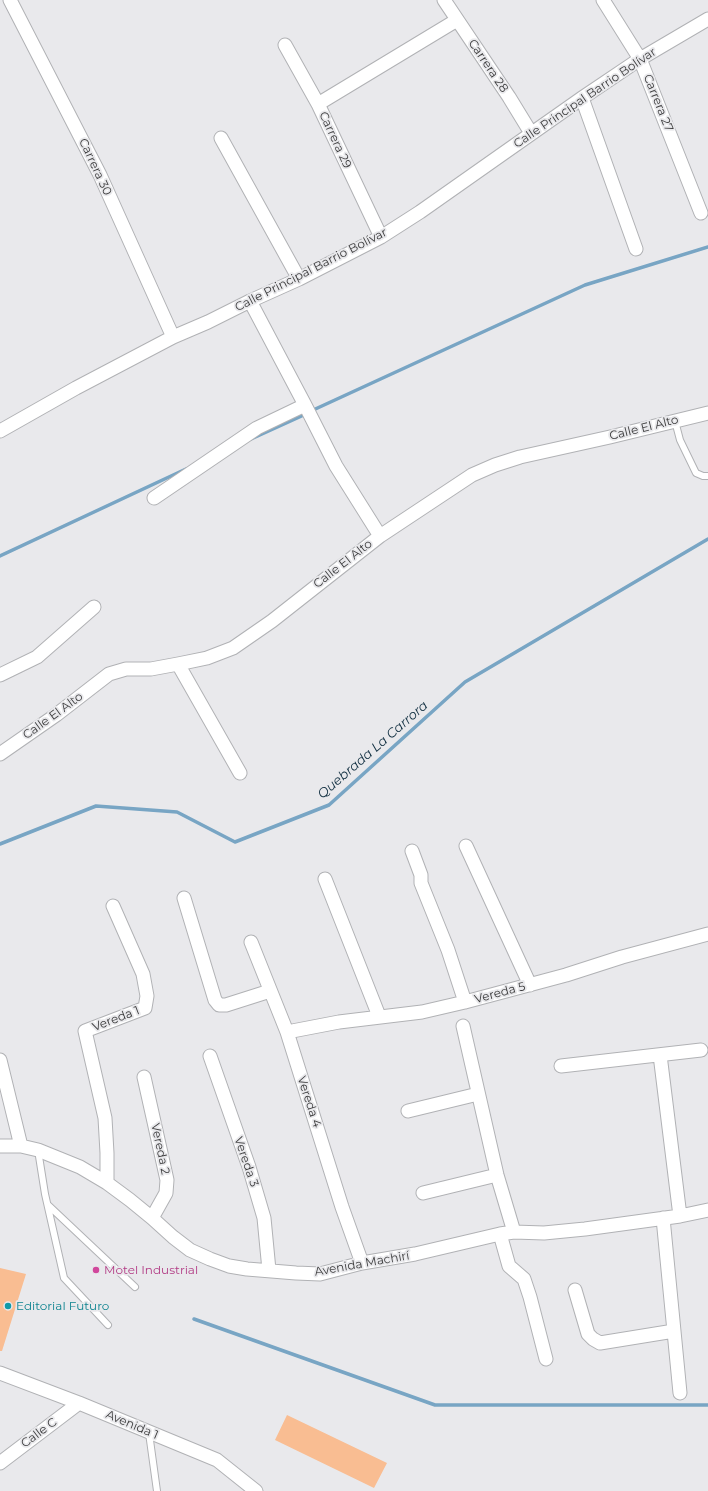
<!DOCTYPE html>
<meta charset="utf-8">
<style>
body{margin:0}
canvas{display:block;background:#e9e9ec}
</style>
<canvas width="708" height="1491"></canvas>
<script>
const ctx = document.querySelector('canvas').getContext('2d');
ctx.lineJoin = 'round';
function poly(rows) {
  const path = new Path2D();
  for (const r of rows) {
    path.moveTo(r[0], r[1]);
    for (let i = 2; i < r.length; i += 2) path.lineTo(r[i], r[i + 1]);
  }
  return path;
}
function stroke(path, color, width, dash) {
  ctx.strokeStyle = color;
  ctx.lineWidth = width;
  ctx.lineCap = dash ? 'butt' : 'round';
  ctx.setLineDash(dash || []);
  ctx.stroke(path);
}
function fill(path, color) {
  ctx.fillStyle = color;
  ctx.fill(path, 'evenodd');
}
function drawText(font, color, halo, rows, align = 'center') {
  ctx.font = font + ' Montserrat,sans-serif';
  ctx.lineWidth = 3.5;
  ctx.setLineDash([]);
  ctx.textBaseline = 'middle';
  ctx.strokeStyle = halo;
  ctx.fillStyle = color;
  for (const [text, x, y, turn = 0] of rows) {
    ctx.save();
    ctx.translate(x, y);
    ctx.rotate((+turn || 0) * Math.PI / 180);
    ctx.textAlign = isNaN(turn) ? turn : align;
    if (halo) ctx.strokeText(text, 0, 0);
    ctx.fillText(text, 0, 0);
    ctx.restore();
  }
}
stroke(poly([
 [311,411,585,285,708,247],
 [251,439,306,414],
 [0,556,186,469],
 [0,844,96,806,177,812,235,842,329,805,465,682,708,539],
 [194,1319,435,1405,708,1405]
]), '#78a5c4', 3.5);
fill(poly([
 [0,1268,26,1274,2,1351,0,1351],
 [287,1415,387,1463,374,1488,275,1440]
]), '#f9bd92');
const lane = poly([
 [675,421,680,440,696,473,703,476,708,476],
 [38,1150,45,1194,64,1278,108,1325],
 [48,1205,135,1287],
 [149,1433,157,1491]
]);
const street = poly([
 [10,0,100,175,173,337],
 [444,0,509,97,531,133],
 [603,0,640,59,701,213],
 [285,45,318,104,381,237],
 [582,98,636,249],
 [318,104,457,20],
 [221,138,299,279],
 [250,301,305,405,336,466,380,536],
 [0,431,76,388,173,337,208,322,250,301,299,279,381,237,420,212,582,98,640,59,708,19],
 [154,498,257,428,305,405],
 [178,664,240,773],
 [0,675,37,657,94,607],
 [0,754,56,715,109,674,126,669,151,669,178,664,207,658,233,648,272,621,380,536,472,475,495,465,520,457,610,437,708,413],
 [466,846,530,985],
 [412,851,421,875,421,883,448,950,465,1002],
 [325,879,379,1016],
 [184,898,215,1000,219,1005,226,1005,270,991],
 [251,942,287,1032,342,1207,362,1263],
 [463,1026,497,1175,514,1232],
 [287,1032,339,1022,422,1012,465,1002,566,975,622,957,708,934],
 [660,1055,680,1216],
 [210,1056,249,1167,264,1218,269,1270],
 [0,1060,21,1146],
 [561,1066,701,1050],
 [144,1077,167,1180,166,1193,152,1218],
 [408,1111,478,1094],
 [0,1146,21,1146,38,1150,80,1167,107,1183,130,1200,152,1218,173,1237,190,1250,210,1259,229,1266,247,1269,296,1273,320,1274,362,1263,415,1254,500,1234,514,1232,544,1233,585,1229,680,1216,708,1210],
 [107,1183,107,1153,105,1118,85,1031,145,1008,147,996,143,974,113,906],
 [423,1193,497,1175],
 [663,1218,680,1393],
 [500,1234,509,1266,524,1279,530,1297,546,1359],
 [575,1290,588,1334,593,1339,600,1343,674,1331],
 [0,1373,79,1403,217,1460,256,1491],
 [0,1463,79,1403]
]);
stroke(lane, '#b1b2b5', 8);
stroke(street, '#b1b2b5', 15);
stroke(lane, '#fff', 6);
stroke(street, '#fff', 13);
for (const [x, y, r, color] of [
 [96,1270,4,"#d1479c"],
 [8,1306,4,"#0f9aa8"]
]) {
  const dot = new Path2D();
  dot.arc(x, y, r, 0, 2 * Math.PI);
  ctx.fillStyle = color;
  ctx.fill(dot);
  stroke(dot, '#e9e9ec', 1.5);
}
drawText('12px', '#3b3b3c', '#e9e9ec', [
 ["Carrera 28",488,66,56],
 ["Calle Principal Barrio Bolívar",585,98,-34],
 ["Carrera 27",658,103,68],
 ["Carrera 29",335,140,65],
 ["Carrera 30",95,167,65],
 ["Calle Principal Barrio Bolívar",311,270,-27],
 ["Calle El Alto",644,428,-14],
 ["Calle El Alto",343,564,-38],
 ["Calle El Alto",53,716,-36],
 ["Vereda 5",500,993,-15],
 ["Vereda 1",116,1019,-21],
 ["Vereda 4",309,1102,72],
 ["Vereda 2",160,1149,78],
 ["Vereda 3",246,1162,71],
 ["Avenida Machirí",362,1264,-10],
 ["Avenida 1",132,1425,23],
 ["Calle C",39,1433,-37]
]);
drawText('12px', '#b23c85', '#e9e9ec', [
 ["Motel Industrial",104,1270]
], 'left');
drawText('12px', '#0d838f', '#e9e9ec', [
 ["Editorial Futuro",16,1306]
], 'left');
drawText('italic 13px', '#0f2d3f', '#e9e9ec', [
 ["Quebrada La Carrora",373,750,-41]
]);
</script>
